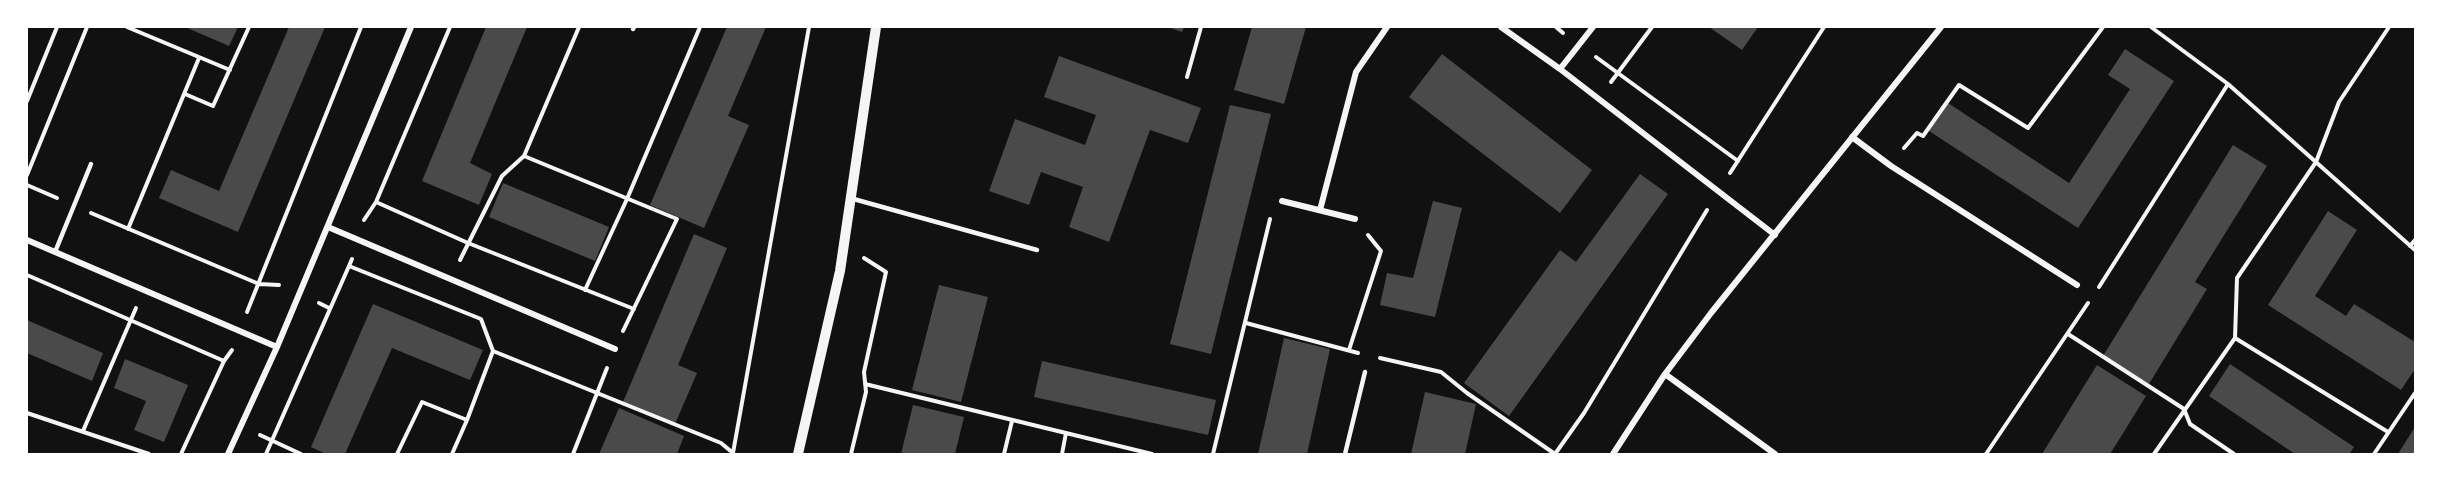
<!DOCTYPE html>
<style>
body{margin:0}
#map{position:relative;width:2442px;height:481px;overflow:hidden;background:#111;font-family:"Times New Roman",serif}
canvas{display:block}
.frame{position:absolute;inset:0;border:28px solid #fff;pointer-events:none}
</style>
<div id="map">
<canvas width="2442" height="481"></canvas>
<div class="frame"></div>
</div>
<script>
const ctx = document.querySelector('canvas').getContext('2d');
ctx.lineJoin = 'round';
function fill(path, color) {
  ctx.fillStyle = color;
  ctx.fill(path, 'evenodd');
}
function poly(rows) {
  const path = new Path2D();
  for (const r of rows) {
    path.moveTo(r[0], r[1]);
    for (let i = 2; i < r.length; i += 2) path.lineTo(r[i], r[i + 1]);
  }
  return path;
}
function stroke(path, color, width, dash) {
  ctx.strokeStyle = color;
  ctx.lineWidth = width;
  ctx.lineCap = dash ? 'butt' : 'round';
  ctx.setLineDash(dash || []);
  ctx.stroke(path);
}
fill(poly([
 [185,27,238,27,229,46],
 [289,27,325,27,238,232,159,198,171,170,219,191],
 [486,27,527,27,470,163,492,174,479,205,422,181],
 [727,27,766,27,728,116,749,125,704,228,650,205],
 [1168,27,1184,27,1182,32],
 [1252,27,1306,27,1284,104,1234,90],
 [1709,27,1758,27,1742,50],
 [2125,49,2174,81,2078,228,1926,129,1945,101,2069,183,2130,89,2108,75],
 [1442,54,1592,170,1560,213,1409,97],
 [1059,56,1201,108,1188,143,1150,130,1109,242,1069,227,1083,187,1041,172,1029,205,989,191,1015,119,1085,145,1096,115,1044,97],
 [1230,105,1271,114,1211,354,1170,344],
 [2233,145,2267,166,2195,282,2207,289,2149,384,2103,356],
 [1640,174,1668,194,1509,416,1464,383,1560,250,1576,262],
 [503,183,609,227,595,261,489,217],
 [1433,201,1462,208,1435,317,1380,305,1387,273,1413,278],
 [2328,211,2357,230,2315,296,2346,316,2354,304,2415,342,2415,369,2401,390,2268,305],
 [694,234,727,248,678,365,697,373,675,424,623,402],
 [939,285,988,297,961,402,912,390],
 [373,304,483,350,470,380,392,348,345,454,326,454,311,447],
 [27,320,103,353,92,381,27,353],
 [1284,338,1330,349,1307,454,1258,454],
 [125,359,188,385,164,442,134,430,146,401,114,388],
 [1042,361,1216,400,1208,435,1034,397],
 [2230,364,2354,447,2349,454,2295,454,2209,396],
 [2097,365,2146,396,2117,443,2110,454,2042,454],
 [1425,392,1476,404,1465,454,1411,454],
 [913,405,964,417,955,454,901,454],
 [619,408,684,436,677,454,599,454],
 [2415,427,2415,454,2398,454,2406,441]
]), '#4a4a4a');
stroke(poly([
 [127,27,230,70],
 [1556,27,1563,33],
 [2151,27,2228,84,2415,250],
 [1596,57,1738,161],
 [1187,77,1201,27],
 [1611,82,1652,27],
 [185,94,213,106,249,27],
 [27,101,57,27],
 [1904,148,1917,133,1923,136,1959,85,2028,128,2103,27],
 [524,156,579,27],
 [1730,173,1824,27],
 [27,175,87,27],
 [27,185,57,198],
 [376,202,450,27],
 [91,213,259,284,279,285],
 [364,220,376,202,468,243,634,309],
 [128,229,199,58],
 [2410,246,2415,240],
 [352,259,349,266,481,319,493,351,721,443,733,453,809,27],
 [460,260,502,176,524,156,677,219,623,331],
 [27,275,224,361],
 [2099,287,2228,84],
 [585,290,627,199,700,27],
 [319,303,329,308],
 [247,312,361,27],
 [1246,323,1358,353],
 [2068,334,2184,409,2190,424,2234,454],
 [1349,350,1381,251,1368,235],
 [1380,358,1441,372,1467,393,1555,454],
 [865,384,1152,454],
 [27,413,149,454],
 [467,420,493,351],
 [83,431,136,308],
 [2388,432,2235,338,2237,278,2316,162,2339,102,2389,27],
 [260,435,301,454],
 [181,454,224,361,232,350],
 [266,454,349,266],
 [397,454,422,402,467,420,452,454],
 [573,454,607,368],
 [851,454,866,392,864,372,886,272,864,258],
 [1004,454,1012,421],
 [1062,454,1066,433],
 [1213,454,1270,219],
 [1555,454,1584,413,1707,210],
 [1986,454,2088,303],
 [2154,454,2235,338],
 [2374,454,2415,393]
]), '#f5f5f5', 4);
stroke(poly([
 [633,29,634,27],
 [850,198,1037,250],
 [55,252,91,164],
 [1345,454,1365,372]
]), '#f5f5f5', 4.5);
stroke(poly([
 [1501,27,1560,69,1775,235],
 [1560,69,1593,27],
 [1852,137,1891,166,2077,285],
 [1282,201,1355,219],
 [1320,210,1356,72,1387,27],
 [328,227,615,349],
 [27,240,277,347],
 [1665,374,1775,454],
 [228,454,277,347,411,27],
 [1613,454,1665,374,1711,313,1941,27]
]), '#f5f5f5', 6);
stroke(poly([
 [798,454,840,271,876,27]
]), '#f5f5f5', 10);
</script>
